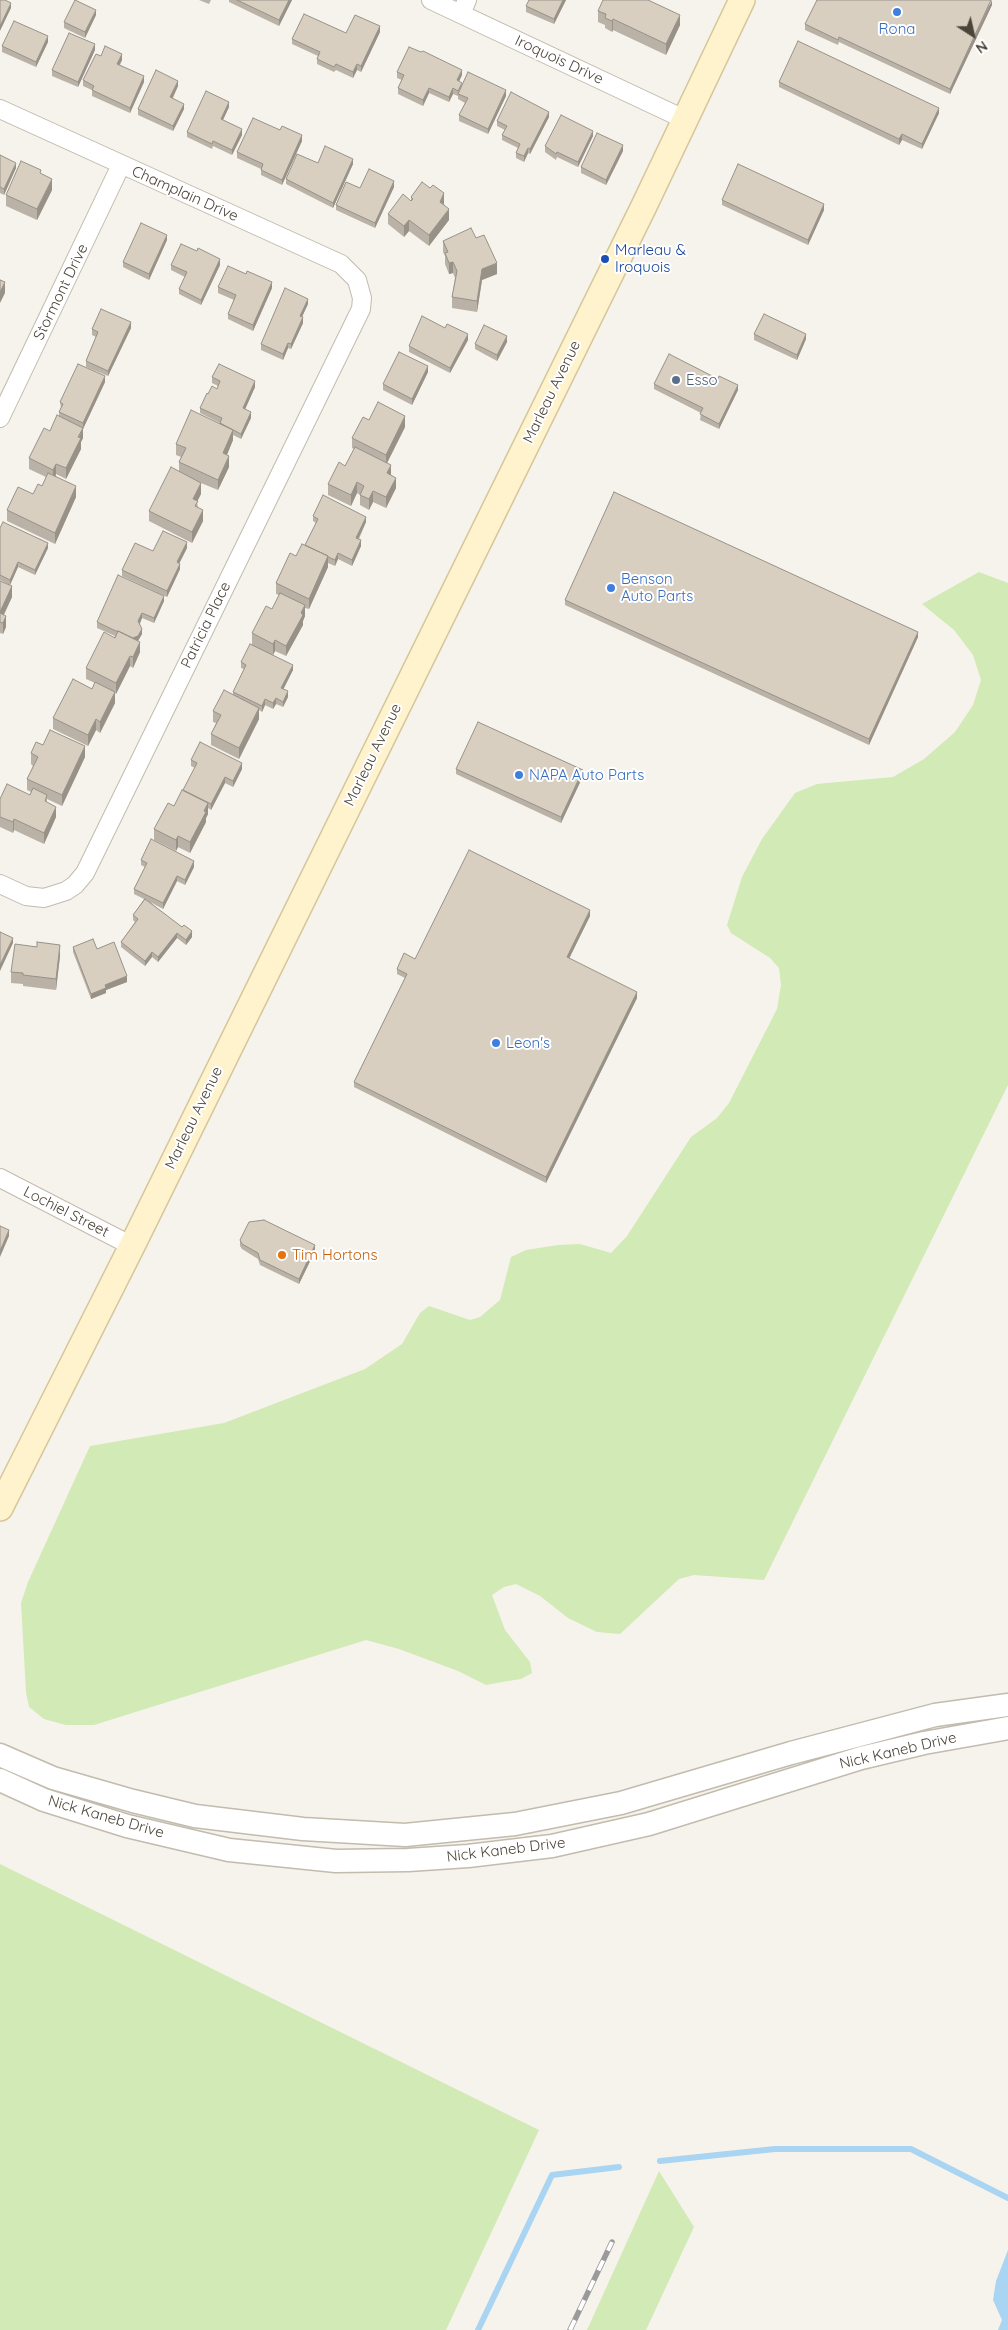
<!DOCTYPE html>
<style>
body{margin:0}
#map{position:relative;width:1008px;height:2330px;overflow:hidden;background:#f6f3ec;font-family:Quicksand,sans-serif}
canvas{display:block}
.north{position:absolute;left:948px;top:10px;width:50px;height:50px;-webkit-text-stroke:4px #fff;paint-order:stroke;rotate:145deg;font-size:14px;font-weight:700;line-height:20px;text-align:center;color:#4b4439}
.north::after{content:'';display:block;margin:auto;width:18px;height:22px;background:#4b4439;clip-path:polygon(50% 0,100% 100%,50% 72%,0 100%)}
</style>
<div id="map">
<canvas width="1008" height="2330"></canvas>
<div class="north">N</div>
</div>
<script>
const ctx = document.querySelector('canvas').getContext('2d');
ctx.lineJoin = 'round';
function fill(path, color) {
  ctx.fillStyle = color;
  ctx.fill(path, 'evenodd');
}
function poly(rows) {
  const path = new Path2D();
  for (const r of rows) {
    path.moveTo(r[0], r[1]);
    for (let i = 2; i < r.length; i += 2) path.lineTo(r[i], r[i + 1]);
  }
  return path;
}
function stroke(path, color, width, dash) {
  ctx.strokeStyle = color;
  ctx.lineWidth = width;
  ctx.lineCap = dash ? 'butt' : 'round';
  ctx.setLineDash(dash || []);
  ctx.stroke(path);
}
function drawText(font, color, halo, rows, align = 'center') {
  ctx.font = font + ' Quicksand,sans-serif';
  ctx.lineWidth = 4;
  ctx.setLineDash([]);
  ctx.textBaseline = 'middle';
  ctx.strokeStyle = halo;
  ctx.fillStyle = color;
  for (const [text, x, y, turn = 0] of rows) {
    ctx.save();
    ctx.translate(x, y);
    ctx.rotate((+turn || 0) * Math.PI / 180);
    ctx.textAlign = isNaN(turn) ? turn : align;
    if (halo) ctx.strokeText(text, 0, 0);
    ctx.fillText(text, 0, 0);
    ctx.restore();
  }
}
fill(poly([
 [979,572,1008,583,1008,1085,764,1580,694,1575,679,1579,620,1634,597,1632,568,1618,540,1596,516,1584,504,1587,492,1595,505,1630,530,1662,532,1673,521,1679,502,1682,486,1685,458,1671,399,1649,366,1640,94,1725,66,1725,44,1719,29,1707,26,1692,21,1603,28,1582,90,1446,224,1423,365,1369,402,1344,420,1313,429,1306,470,1320,480,1317,500,1300,511,1257,526,1250,558,1245,580,1244,611,1253,627,1236,691,1137,717,1118,729,1103,777,1009,781,985,779,968,770,958,731,933,727,925,742,877,762,839,795,793,817,784,893,777,924,759,955,732,973,705,981,680,973,655,954,630,922,604],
 [0,1864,539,2130,446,2330,0,2330],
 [659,2171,694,2227,646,2330,587,2330]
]), '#d2eab5');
fill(poly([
 [1008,2250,1008,2330,998,2330,1002,2320,993,2300,996,2281]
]), '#a9d4f2');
stroke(poly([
 [660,2161,775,2149,911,2149,1008,2198],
 [478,2330,552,2175,619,2167]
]), '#a9d4f2', 6);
const minor = poly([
 [431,0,686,120],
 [461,14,467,0],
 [0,109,341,264,357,280,362,298,361,309,85,873,75,885,66,891,44,898,26,896,0,884],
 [0,418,121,165],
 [0,1178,132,1246]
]);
const tertiary = poly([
 [0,1755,53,1778,133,1801,195,1816,303,1829,405,1835,515,1824,621,1803,791,1753,935,1715,1008,1705],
 [0,1780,44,1800,127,1826,229,1850,336,1861,408,1860,468,1856,552,1846,649,1824,861,1758,924,1743,1008,1728]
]);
const secondary = poly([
 [0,1508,132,1246,644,206,742,0]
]);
stroke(minor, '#c2bbae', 20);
stroke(tertiary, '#c2bbae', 25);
stroke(secondary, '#d6c79b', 28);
stroke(minor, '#fff', 18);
stroke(tertiary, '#fff', 22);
stroke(secondary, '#fff3cd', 25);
const rail = poly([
 [570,2330,612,2242]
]);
stroke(rail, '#9a9a9a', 5.5);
stroke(rail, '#fff', 4, [11]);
fill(poly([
 [199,0,211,0,209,4],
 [229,0,292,0,279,26,229,2],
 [566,0,554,24,526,12,526,6],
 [992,5,950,94,839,42,838,45,805,30,805,24],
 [598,11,680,25,666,55,613,30,612,32,605,28,605,25,598,22],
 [96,15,85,38,64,28,64,22],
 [380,32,361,72,357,70,353,78,336,70,334,72,317,64,317,59,318,56,292,44,292,39,346,33],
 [48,42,36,67,2,52,2,46],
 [95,50,78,87,52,76,52,70],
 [101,56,122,60,120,65,144,82,130,113,92,96,92,90,83,86,83,80],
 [397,72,462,75,459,81,462,86,506,96,488,134,459,121,459,115,465,103,458,99,458,96,453,94,449,102,429,93,423,106,398,94,398,88,402,80,397,78],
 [779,82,939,113,922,149,902,140,899,145,779,87],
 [178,86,173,98,184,109,173,131,138,115,138,109],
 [229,107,223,120,242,135,232,155,213,146,212,149,187,137,187,132],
 [549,117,530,154,528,153,524,162,516,158,516,153,518,148,502,140,502,135,505,130,497,126,497,121],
 [280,130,302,141,282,185,261,175,261,169,237,158,237,152],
 [593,136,578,167,557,157,556,160,545,152,545,146],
 [623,151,606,185,581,173,581,167],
 [0,155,16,168,4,195,0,193],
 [318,163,353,164,333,208,286,184,286,179],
 [394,187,375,228,336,210,336,205,360,188],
 [52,190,37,220,6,206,6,195],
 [411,197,444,204,449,220,429,246,409,231,404,237,388,224,388,214,411,200],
 [722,200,824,210,808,245,722,205],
 [476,238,497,274,482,280,477,312,452,308,452,297,455,278,453,273,449,274,445,264,445,256,443,252,443,241],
 [167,240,149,280,123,267,123,262],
 [171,265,220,265,201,305,179,294,179,289,185,277,171,270],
 [218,287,272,288,253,331,228,319,228,314,234,300,218,293],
 [308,304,302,317,303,323,291,349,288,348,283,360,261,350,261,344],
 [131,328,108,376,86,367,86,361,96,337,92,335,92,329],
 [445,328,468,340,450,373,409,352,409,346],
 [754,334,806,339,797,360,754,340],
 [507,342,497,361,475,349,475,344],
 [428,372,412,405,383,390,383,384],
 [212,377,255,387,245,409,251,418,241,439,233,435,233,440,227,455,229,467,218,490,201,483,201,494,197,501,198,508,203,521,192,543,149,521,149,511,179,472,179,462,181,457,176,455,176,444,220,423,200,413,200,408,208,394,217,389,218,386,212,383],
 [105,382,83,429,83,438,81,442,81,449,66,479,56,474,56,476,76,497,55,544,7,521,7,510,33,494,42,486,46,477,29,469,29,458,50,431,59,416,59,412,61,408,60,402],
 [654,384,738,390,719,429,700,420,701,413,654,389],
 [369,420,405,427,387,463,396,488,386,508,373,502,369,510,360,505,360,495,357,493,351,506,328,495,328,484,345,466,354,449,352,448,352,438],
 [313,516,366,522,359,539,361,546,352,566,338,559,335,566,328,563,328,567,309,609,305,608,305,616,303,621,303,625,286,656,275,651,273,655,293,670,283,689,288,697,283,707,276,704,273,709,265,705,262,712,259,710,259,719,239,759,211,745,211,734,216,723,213,722,213,711,233,695,233,692,244,669,241,668,241,662,252,644,252,633,272,609,279,595,276,594,276,583,296,556,305,545,316,523,313,521],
 [0,528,48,548,35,575,18,567,10,585,0,580],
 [187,548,179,563,180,569,167,597,122,576,122,570,153,551],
 [0,581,12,597,4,615,6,627,3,634,0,633],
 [565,600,918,637,869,745,565,605],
 [164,601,154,623,142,618,140,624,142,634,138,640,140,652,133,668,130,666,116,694,115,693,115,703,100,733,96,730,88,746,53,729,53,718,92,689,95,683,86,679,86,668,115,636,97,628,97,622],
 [43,745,85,757,62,806,47,799,47,803,56,817,44,844,14,830,13,833,0,827,0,799,30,795,31,792,27,790,27,779,33,766,31,764,31,753],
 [191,760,242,769,233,787,225,783,211,810,208,808,208,814,206,818,206,822,190,853,178,847,176,851,154,840,154,829,174,806,183,791,195,768,191,766],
 [456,769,583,776,561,823,456,774],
 [141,860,194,867,185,885,177,881,163,909,150,902,192,937,186,945,177,938,158,962,152,957,145,966,121,947,121,942,135,922,133,920,133,915,144,899,134,894,134,889,145,867,141,865],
 [590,916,569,958,637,998,546,1183,354,1087,354,1082,405,978,397,974,397,969,415,959],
 [73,947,97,949,127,982,106,990,106,993,91,999,73,952],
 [60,956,56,990,23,986,23,984,11,983,11,972],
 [240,1240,315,1251,299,1284,260,1265,258,1259,242,1249,240,1246]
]), '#bab2a6');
fill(poly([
 [289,0,292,0,279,26,279,20],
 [563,0,566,0,554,24,554,19],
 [992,0,992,5,950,94,950,89],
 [11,3,11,8,0,31,0,26],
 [96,10,96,15,85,38,85,32],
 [680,15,680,25,666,55,666,44],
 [613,19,613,30,612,32,612,21],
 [380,26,380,32,361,72,361,66],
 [48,36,48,42,36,67,36,62],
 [95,44,95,50,78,87,78,82],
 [122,54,122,60,117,69,117,64],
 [357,64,357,70,353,78,353,72],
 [462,70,462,75,457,86,457,80],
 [144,76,144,82,130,113,130,108],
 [178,81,178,86,170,103,170,97],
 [429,88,429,93,423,106,423,100],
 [453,88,453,94,449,102,449,97],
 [506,90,506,96,488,134,488,129],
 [229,102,229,107,221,124,221,119],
 [184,104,184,109,173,131,173,126],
 [939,108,939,113,922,149,922,144],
 [549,112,549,117,530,154,530,149],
 [242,129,242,135,232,155,232,150],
 [593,131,593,136,578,167,578,162],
 [902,134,902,140,899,145,899,139],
 [302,135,302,141,282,185,282,180],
 [623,145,623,151,606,185,606,180],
 [528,148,528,153,524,162,524,156],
 [353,159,353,164,333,208,333,203],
 [16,163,16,168,4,195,4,189],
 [52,179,52,190,37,220,37,209],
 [394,181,394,187,375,228,375,223],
 [444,193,444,204,440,213,440,202],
 [824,204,824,210,808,245,808,240],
 [449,209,449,220,429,246,429,235],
 [409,220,409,231,404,237,404,226],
 [167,235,167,240,149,280,149,274],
 [220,259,220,265,201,305,201,300],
 [453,262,453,273,449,274,449,263],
 [497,263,497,274,482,280,477,312,477,301,482,269],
 [5,282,5,293,0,303,0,292],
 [272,282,272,288,253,331,253,325],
 [308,299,308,304,300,321,300,316],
 [303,317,303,323,291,349,291,344],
 [131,322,131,328,108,376,108,371],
 [468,334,468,340,450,373,450,368],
 [806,334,806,339,797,360,797,355],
 [507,336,507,342,497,361,497,355],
 [288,343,288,348,283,360,283,354],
 [428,366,428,372,412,405,412,399],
 [105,376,105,382,83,429,83,423],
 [255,381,255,387,243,414,243,408],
 [738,385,738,390,719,429,719,424],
 [251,412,251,418,241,439,241,434],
 [405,416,405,427,386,465,386,455],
 [83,428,83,438,81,442,81,449,66,479,66,468],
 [233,430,233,440,223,464,223,453],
 [229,456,229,467,218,490,218,480],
 [56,464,56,474,53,481,53,470],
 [391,465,391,475,387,473],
 [396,478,396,488,386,508,386,497],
 [357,482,357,493,351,506,351,495],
 [201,483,201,494,193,510,193,499],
 [76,486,76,497,55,544,55,533],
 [373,491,373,502,369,510,369,499],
 [203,510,203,521,192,543,192,532],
 [366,517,366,522,356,543,356,538],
 [361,540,361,546,352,566,352,560],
 [187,542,187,548,177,568,177,562],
 [48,543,48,548,35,575,35,570],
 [338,553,338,559,335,566,335,560],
 [328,556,328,567,309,609,309,599],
 [18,562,18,567,10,585,10,580],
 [180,564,180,569,167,597,167,591],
 [12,586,12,597,0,622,0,612],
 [164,596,164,601,154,623,154,618],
 [305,605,305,616,303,621,303,625,286,656,286,646],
 [142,613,142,618,138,627,138,621],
 [6,616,6,627,3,634,3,623],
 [142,629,142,634,138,641,132,638],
 [918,632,918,637,869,745,869,739],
 [275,640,275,651,273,655,273,644],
 [140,642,140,652,133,668,133,657],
 [130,656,130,666,116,694,116,683],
 [293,665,293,670,281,694,281,688],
 [288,691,288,697,283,707,283,702],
 [115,692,115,703,100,733,100,722],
 [276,698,276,704,273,709,273,703],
 [265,699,265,705,262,712,262,706],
 [259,708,259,719,239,759,239,748],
 [96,719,96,730,88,746,88,735],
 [85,746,85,757,62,806,62,795],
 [242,763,242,769,233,787,233,781],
 [583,770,583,776,561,823,561,817],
 [225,777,225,783,211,810,211,804],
 [208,803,208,814,206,818,206,822,190,853,190,842],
 [56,807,56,817,44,844,44,833],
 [14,819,14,830,13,833,13,822],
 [178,836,178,847,176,851,176,840],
 [194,861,194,867,185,885,185,880],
 [177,876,177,881,163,909,163,903],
 [590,910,590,916,567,963,567,957],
 [192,931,192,937,186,945,186,940],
 [177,933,177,938,158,962,158,957],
 [13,938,13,943,0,971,0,965],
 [60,945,60,956,56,990,56,979],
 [152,952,152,957,145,966,145,961],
 [127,976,127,982,106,990,106,993,91,999,91,994,105,985],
 [637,992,637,998,546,1183,546,1177],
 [9,1230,9,1236,0,1257,0,1251],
 [315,1245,315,1251,299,1284,299,1279]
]), '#979187');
const building = poly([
 [0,0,5,0,11,3,0,26,0,0],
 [75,0,96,10,85,32,64,22,75,0],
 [237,0,289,0,279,20,237,0],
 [529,0,563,0,554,19,526,6,529,0],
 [603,0,648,0,680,15,666,44,613,19,612,21,605,18,606,14,598,11,603,0],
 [817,0,991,0,950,89,839,37,838,40,805,24,817,0],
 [304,14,346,33,355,15,380,26,361,66,357,64,353,72,336,64,334,67,317,59,320,52,292,39,304,14],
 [14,21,48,36,36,62,2,46,14,21],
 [69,33,95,44,78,82,52,70,69,33],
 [798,41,939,108,922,144,902,134,899,139,779,82,798,41],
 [105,46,122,54,117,64,144,76,130,108,92,90,94,86,83,80,96,54,101,56,105,46],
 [409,47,421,52,423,51,462,70,457,80,462,83,458,91,453,88,449,97,429,88,423,100,398,88,404,75,397,72,409,47],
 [156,70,178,81,170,97,184,104,173,126,138,109,156,70],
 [468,72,506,90,488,129,459,115,468,98,458,94,468,72],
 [206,91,229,102,221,119,242,129,232,150,213,141,212,144,187,132,206,91],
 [511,92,549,112,530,149,528,148,524,156,516,153,520,144,502,135,507,126,497,121,511,92],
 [561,115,593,131,578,162,557,152,556,154,545,146,561,115],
 [253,118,280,130,282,126,302,135,282,180,261,170,263,164,237,152,253,118],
 [597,133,623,145,606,180,581,167,597,133],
 [325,146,353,159,333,203,286,179,297,154,318,163,325,146],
 [0,155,16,163,4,189,0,187,0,155],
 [21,161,41,170,40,173,52,179,37,209,6,195,21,161],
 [738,164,824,204,808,240,722,200,738,164],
 [369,169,394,181,375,223,336,205,346,182,360,188,369,169],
 [422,182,430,188,433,185,444,193,440,202,449,209,429,235,409,220,404,226,388,214,403,194,411,201,413,199,411,197,422,182],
 [141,223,167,235,149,274,123,262,141,223],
 [471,228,476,238,484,235,497,263,482,269,477,301,452,297,457,271,453,262,449,263,445,253,448,252,443,241,471,228],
 [181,244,197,251,198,248,220,259,201,300,179,289,187,272,171,265,181,244],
 [228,266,246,274,247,271,272,282,253,325,228,314,236,295,218,287,228,266],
 [0,280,5,282,0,292,0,280],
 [285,288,308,299,300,316,303,317,291,344,288,343,283,354,261,344,285,288],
 [101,309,131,322,108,371,86,361,98,332,92,329,101,309],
 [764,314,806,334,797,355,754,334,764,314],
 [422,316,445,328,447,324,468,334,450,368,409,346,422,316],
 [484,325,507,336,497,355,475,344,484,325],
 [399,352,428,366,412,399,383,384,399,352],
 [669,354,718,379,719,376,738,385,719,424,700,414,703,408,654,384,669,354],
 [78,364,105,376,83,423,59,412,63,404,60,402,78,364],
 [219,364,255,381,243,408,251,412,241,434,220,423,222,418,200,408,207,393,208,394,212,386,217,389,220,381,212,377,219,364],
 [378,402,405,416,386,455,352,438,363,417,369,420,378,402],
 [191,410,233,430,223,453,229,456,218,480,179,462,186,448,176,444,191,410],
 [57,415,83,428,78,437,81,438,66,468,56,464,53,470,29,458,44,428,50,431,57,415],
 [355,447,391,465,387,473,396,478,386,497,373,491,369,499,360,495,364,486,357,482,351,495,328,484,339,462,345,466,355,447],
 [171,467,201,483,193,499,198,501,195,506,203,510,192,532,149,511,171,467],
 [48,473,76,486,55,533,7,510,18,487,33,494,38,484,42,486,48,473],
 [614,492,918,632,869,739,565,600,614,492],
 [323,495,366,517,356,538,361,540,352,560,338,553,335,560,328,557,328,556,305,545,318,519,313,516,323,495],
 [3,522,48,543,35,570,18,562,10,580,0,575,0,528,3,522],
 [163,531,187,542,177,562,180,564,167,591,122,570,135,543,153,551,163,531],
 [302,544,328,556,309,599,276,583,290,553,296,556,302,544],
 [118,575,164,596,154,618,142,613,138,621,142,629,138,636,133,638,118,631,118,632,97,622,118,575],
 [0,581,12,586,0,612,0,581],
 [280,593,305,605,301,613,303,615,286,646,275,640,273,644,252,633,266,606,272,609,280,593],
 [0,613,6,616,3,623,0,622,0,613],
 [118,631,140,642,133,657,130,656,116,683,86,668,104,632,115,638,118,631],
 [250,644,293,665,281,688,288,691,283,702,276,698,273,703,265,699,262,706,233,692,246,665,241,662,250,644],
 [73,679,92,689,95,682,115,692,100,722,96,719,88,735,53,718,73,679],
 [224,690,259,708,239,748,211,734,221,715,213,711,224,690],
 [478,722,583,770,561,817,456,769,478,722],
 [50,730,85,746,62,795,27,779,38,757,31,753,36,742,43,745,50,730],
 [200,742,242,763,233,781,225,777,211,804,183,790,197,763,191,760,200,742],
 [7,784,30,795,33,788,47,795,45,801,56,807,44,833,14,819,13,822,0,817,0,799,7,784],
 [182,790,208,803,204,811,206,812,190,842,178,836,176,840,154,829,168,803,174,806,182,790],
 [151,839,194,861,185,880,177,876,163,903,134,889,147,863,141,860,151,839],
 [469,850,590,910,567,957,637,992,546,1177,354,1082,407,974,397,969,404,953,415,959,469,850],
 [145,899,182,927,184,925,192,931,186,940,177,933,158,957,152,952,145,961,121,942,138,919,133,915,145,899],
 [0,932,13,938,0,965,0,932],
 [93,939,97,949,114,942,127,976,105,985,106,988,91,994,73,947,93,939],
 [37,942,60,945,56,979,23,975,23,973,11,972,15,944,37,947,37,942],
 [264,1220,315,1245,299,1279,260,1260,258,1253,242,1244,240,1240,249,1222,264,1220],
 [0,1226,9,1230,0,1251,0,1226]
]);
fill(building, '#d8cfc1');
stroke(building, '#979187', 1);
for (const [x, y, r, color] of [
 [897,12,5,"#3f7fe0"],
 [605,259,5,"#1a4fb4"],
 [676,380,5,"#5c6f8a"],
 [611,588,5,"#3f7fe0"],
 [519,775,5,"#3f7fe0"],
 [496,1043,5,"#3f7fe0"],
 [282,1255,5,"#e8710a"]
]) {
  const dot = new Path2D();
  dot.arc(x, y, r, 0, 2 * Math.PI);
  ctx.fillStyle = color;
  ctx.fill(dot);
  stroke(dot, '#fff', 2);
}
drawText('15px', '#366cbe', '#fff', [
 ["Rona",897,29,"center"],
 ["Benson",621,579],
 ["Auto Parts",621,596],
 ["NAPA Auto Parts",529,775],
 ["Leon's",506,1043]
], 'left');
drawText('15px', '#4b4439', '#fff', [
 ["Iroquois Drive",559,60,25],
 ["Champlain Drive",185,194,24],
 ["Stormont Drive",61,292,-64],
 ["Marleau Avenue",552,392,-64],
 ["Patricia Place",206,625,-64],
 ["Marleau Avenue",373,755,-64],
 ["Marleau Avenue",194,1118,-64],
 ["Lochiel Street",66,1212,27],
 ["Nick Kaneb Drive",898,1751,-13],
 ["Nick Kaneb Drive",106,1817,16],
 ["Nick Kaneb Drive",506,1850,-7]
]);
drawText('15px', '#164399', '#fff', [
 ["Marleau &",615,250],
 ["Iroquois",615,267]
], 'left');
drawText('15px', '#4e5e75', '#fff', [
 ["Esso",686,380]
], 'left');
drawText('15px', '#c56008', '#fff', [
 ["Tim Hortons",292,1255]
], 'left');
</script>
